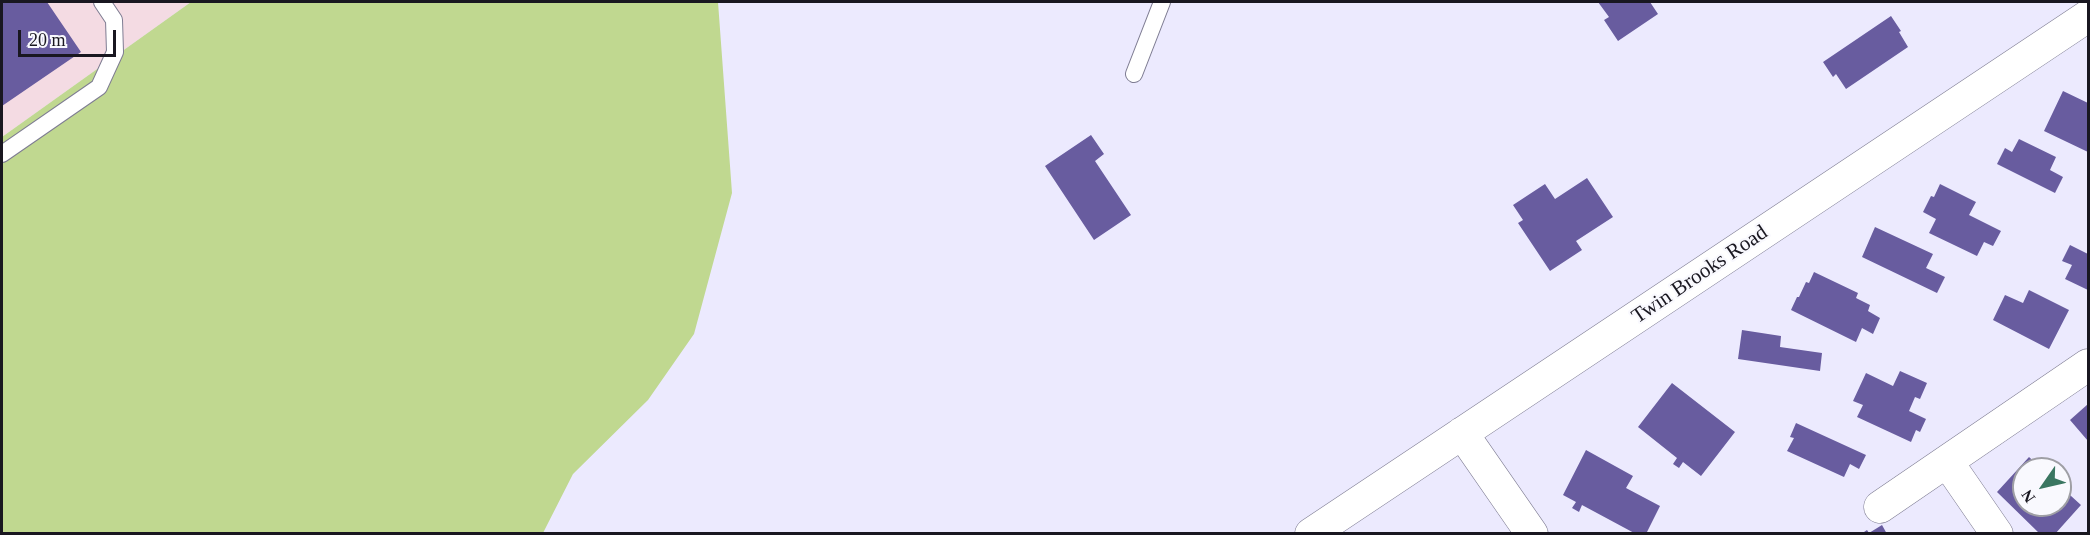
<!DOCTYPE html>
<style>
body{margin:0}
#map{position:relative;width:2090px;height:535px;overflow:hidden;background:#eceafe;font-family:Georgia,serif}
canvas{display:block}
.frame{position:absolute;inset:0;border:3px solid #191720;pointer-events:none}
.north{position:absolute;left:2012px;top:457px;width:60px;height:60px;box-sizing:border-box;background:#f9f9fe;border:2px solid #9f9fa5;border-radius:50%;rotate:236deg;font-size:16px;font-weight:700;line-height:24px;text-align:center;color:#191720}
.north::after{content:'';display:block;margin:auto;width:21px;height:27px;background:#3a7661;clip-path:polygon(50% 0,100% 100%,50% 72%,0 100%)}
.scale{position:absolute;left:18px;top:30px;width:98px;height:27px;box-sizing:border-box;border:3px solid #191720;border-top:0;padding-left:8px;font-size:18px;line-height:21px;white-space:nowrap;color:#191720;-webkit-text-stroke:4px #f9f9fe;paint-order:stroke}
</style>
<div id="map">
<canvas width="2090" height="535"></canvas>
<div class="frame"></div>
<div class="north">N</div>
<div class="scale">20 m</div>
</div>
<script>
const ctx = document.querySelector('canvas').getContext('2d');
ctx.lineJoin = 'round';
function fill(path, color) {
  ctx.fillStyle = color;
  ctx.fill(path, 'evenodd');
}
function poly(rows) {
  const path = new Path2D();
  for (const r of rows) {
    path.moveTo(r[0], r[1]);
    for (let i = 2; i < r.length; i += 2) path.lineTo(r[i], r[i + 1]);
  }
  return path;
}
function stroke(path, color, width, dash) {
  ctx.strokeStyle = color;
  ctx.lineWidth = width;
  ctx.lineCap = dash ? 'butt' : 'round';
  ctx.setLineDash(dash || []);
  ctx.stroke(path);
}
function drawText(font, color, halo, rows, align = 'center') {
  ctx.font = font + ' Georgia,serif';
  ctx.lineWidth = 4.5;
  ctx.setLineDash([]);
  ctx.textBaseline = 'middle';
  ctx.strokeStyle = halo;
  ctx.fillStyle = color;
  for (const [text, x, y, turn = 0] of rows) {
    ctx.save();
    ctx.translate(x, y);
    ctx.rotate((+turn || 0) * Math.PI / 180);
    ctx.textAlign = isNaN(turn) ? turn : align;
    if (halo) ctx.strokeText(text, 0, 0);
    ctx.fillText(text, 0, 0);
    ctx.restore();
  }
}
fill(poly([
 [2,2,191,2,2,137]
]), '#f4dbe3');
fill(poly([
 [191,2,718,2,732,193,694,334,648,400,573,474,543,533,2,533,2,137]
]), '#c0d890');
fill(poly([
 [2,2,47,2,81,52,2,106],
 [1598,2,1650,2,1658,14,1618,41,1604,20,1609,17],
 [1891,16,1901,31,1899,32,1908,47,1846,89,1836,74,1833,77,1823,62],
 [2063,91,2088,103,2088,152,2044,131],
 [1091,135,1104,154,1095,161,1131,215,1094,240,1045,166],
 [2019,139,2056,157,2050,170,2063,177,2055,193,1997,164,2005,148,2012,152],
 [1587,178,1613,217,1576,241,1582,250,1550,271,1518,223,1523,220,1513,205,1545,184,1555,199],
 [1940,184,1976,202,1969,215,2001,231,1993,246,1984,242,1977,256,1929,233,1936,219,1923,212,1931,196,1934,197],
 [1875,227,1933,254,1926,268,1945,277,1937,293,1862,257],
 [2070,245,2088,254,2088,290,2065,279,2072,265,2062,261],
 [1814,272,1858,293,1856,298,1870,305,1868,311,1880,318,1873,334,1862,328,1856,342,1791,310,1797,297,1799,297,1806,282,1809,283],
 [2029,290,2069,310,2049,349,1993,320,2005,295,2023,303],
 [1742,330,1781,336,1780,347,1822,353,1820,371,1738,359],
 [1900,371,1927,383,1920,399,1915,397,1909,411,1926,419,1920,432,1916,430,1911,442,1857,417,1863,405,1853,401,1866,373,1893,386],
 [1672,383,1735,432,1701,476,1683,462,1679,468,1673,464,1677,458,1638,427],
 [2088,404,2088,441,2070,420],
 [1796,423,1866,455,1859,469,1850,464,1844,477,1787,451,1794,438,1790,437],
 [1586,450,1633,476,1626,488,1660,506,1646,534,1636,534,1582,505,1579,512,1572,508,1576,502,1563,495],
 [2029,457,2042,469,2024,469,2024,505,2060,505,2060,486,2081,505,2055,534,2040,534,1997,492],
 [1882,525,1887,534,1861,534,1867,530,1869,533]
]), '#685c9f');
const service = poly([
 [1134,74,1162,2],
 [2,154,99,87,115,52,114,20,102,2]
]);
const minor = poly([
 [1462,433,1532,534],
 [1948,463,1997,534],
 [1880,507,2088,365],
 [1311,534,2088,16]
]);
stroke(service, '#7e7c92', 18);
stroke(minor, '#7e7c92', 33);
stroke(service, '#fff', 16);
stroke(minor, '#fff', 32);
drawText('21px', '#191720', '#f9f9fe', [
 ["Twin Brooks Road",1700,275,-34]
]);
</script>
